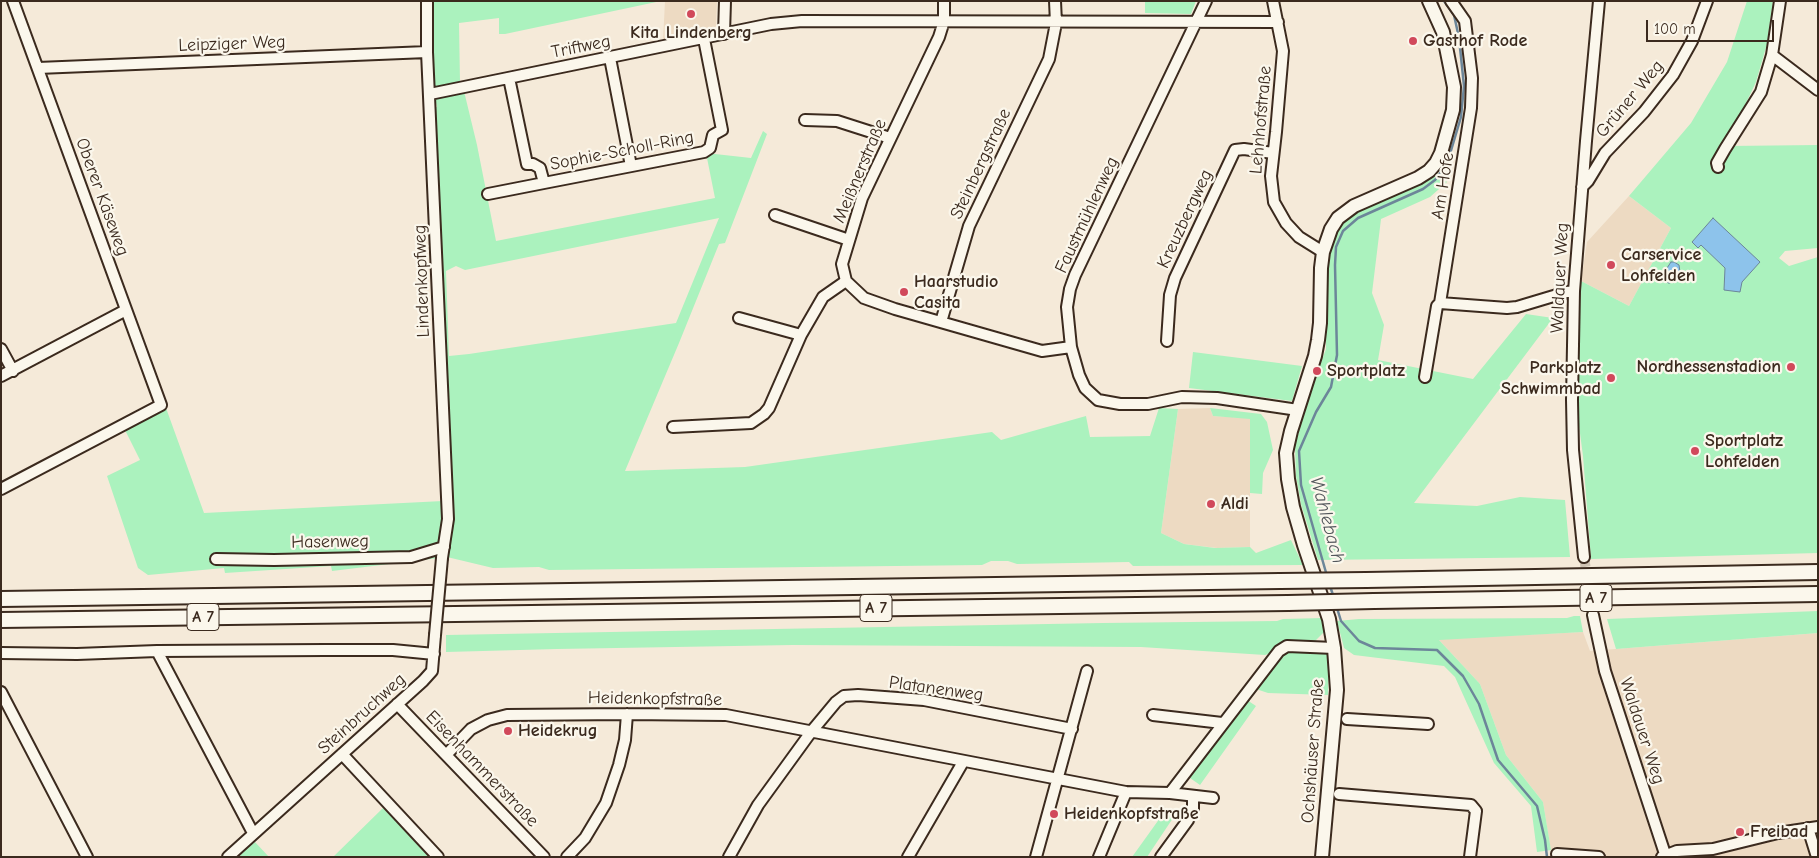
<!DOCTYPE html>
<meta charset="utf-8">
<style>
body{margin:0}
#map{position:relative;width:1819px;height:858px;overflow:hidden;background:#f5ead9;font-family:"Comic Neue",sans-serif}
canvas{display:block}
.frame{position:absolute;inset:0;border:2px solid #3b2a1e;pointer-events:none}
.scale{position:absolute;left:1646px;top:20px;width:128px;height:22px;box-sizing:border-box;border:2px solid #3b2a1e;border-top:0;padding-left:6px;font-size:15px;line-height:18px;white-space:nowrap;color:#3b2a1e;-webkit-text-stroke:4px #fbf7ec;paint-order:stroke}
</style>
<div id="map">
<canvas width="1819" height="858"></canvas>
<div class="frame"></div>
<div class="scale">100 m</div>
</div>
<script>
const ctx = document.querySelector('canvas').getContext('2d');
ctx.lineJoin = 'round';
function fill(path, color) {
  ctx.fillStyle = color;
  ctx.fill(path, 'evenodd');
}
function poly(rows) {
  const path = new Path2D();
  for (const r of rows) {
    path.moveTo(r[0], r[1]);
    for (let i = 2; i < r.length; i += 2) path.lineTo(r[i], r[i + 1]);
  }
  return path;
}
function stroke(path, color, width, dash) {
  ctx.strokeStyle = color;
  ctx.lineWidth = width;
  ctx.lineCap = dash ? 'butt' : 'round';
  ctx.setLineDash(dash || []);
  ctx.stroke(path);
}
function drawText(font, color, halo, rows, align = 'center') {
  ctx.font = font + ' "Comic Neue",sans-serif';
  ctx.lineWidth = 4.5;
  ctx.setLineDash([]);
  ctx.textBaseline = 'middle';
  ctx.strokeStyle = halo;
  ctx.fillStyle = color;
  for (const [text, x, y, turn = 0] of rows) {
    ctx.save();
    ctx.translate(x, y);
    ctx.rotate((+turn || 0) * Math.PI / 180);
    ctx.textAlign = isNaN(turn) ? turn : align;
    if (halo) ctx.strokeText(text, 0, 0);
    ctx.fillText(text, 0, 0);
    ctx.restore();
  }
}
fill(poly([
 [665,1,717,1,716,26,712,30,663,41],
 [1629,196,1671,228,1629,306,1581,281,1587,242],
 [1210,408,1213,416,1250,418,1250,547,1217,548,1184,544,1161,533,1178,409],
 [1583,632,1590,651,1818,633,1818,857,1552,857,1543,802,1506,755,1480,684,1438,639]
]), '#eddac2');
fill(poly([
 [430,1,661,1,505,34,499,34,499,18,459,23,460,82,463,87,477,145,496,241,715,198,706,153,751,158,763,131,767,134,725,243,719,244,679,343,625,471,745,467,992,432,1001,440,1086,416,1090,437,1150,436,1159,408,1178,409,1161,533,1184,544,1215,548,1250,547,1256,553,1291,540,1303,565,1133,566,1129,562,1017,564,1008,561,991,561,982,565,549,570,539,567,493,568,447,557,332,571,331,566,225,573,224,568,148,575,138,568,107,476,140,460,125,430,166,408,204,513,443,501,424,106,437,107,433,89],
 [719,218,676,323,469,354,449,356,446,271,456,266,465,270],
 [1145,1,1196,1,1191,14,1145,13],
 [1747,1,1773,1,1767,44,1756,82,1739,118,1733,139,1729,146,1818,145,1818,248,1785,251,1779,258,1789,266,1818,257,1818,553,1591,559,1583,456,1576,403,1581,281,1629,306,1671,228,1629,196,1691,123,1727,62],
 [1436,172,1447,182,1430,197,1381,219,1372,293,1384,325,1378,360,1473,379,1526,314,1553,318,1414,503,1477,506,1520,497,1565,500,1570,557,1318,560,1301,504,1296,476,1295,446,1306,403,1326,349,1326,276,1327,255,1333,233,1344,220,1358,207],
 [1193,352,1302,366,1292,401,1189,388],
 [1210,408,1261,414,1267,422,1273,450,1263,473,1262,494,1250,493,1250,419,1213,416],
 [1818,611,1818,633,1616,649,1607,619],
 [1574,616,1580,616,1583,632,1439,640,1480,684,1506,755,1543,802,1551,850,1537,852,1531,806,1494,763,1455,677,1444,666,1354,655,1344,648,1337,621,1359,619,1567,618],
 [1323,618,1324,632,1314,642,1285,642,1275,651,1265,655,1141,647,793,645,557,649,446,652,446,635,1103,623,1277,621,1283,619],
 [1288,649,1329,651,1328,695,1268,693,1256,689,1282,653],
 [1247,700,1256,706,1200,785,1190,778],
 [383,808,429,857,333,857],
 [1165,811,1173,818,1147,857,1132,857],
 [255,842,269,857,238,857]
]), '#abf2be');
const water = poly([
 [1713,218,1760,262,1742,282,1740,292,1724,290,1725,268,1701,245,1698,248,1692,242,1713,218],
 [1671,262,1674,262,1679,265,1680,272,1678,272,1676,278,1670,283,1668,283,1665,279,1665,274,1667,273,1667,268,1671,262]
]);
fill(water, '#8dc3eb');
stroke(water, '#6c8699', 1);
stroke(poly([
 [1327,576,1301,485,1299,451,1316,412,1331,387,1337,355,1335,265,1336,247,1343,231,1358,218,1423,189,1435,180,1447,164,1461,117,1464,86,1459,38,1454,15,1444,1],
 [1330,586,1334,598],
 [1337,608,1341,621,1359,641,1375,648,1437,650,1463,676,1479,704,1498,760,1537,806,1545,840,1547,857]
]), '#6c8699', 2.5);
stroke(poly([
 [1584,557,1593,615]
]), '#d0c4b4', 10, [10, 5]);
const minor = poly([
 [427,1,427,52,448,519,442,558],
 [944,1,944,21,939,37,862,198,842,264,846,281,864,298,895,309,1042,351,1071,347],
 [1206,1,1075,275,1070,289,1067,307,1071,347,1079,375,1085,388,1098,400,1120,404,1148,404,1182,397,1217,398,1298,410],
 [1273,1,1283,51,1276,132,1271,176,1274,202,1286,223,1299,237,1323,252],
 [724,34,725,1],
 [1772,55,1818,90],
 [610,58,631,166],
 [38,68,427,52],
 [509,78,527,164,533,164,540,168,544,183,704,152,710,148,713,135,722,130,704,39],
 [430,94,771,24,802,21,1278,22],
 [805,120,837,121,890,138],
 [1718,167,1717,163,1725,149,1761,92,1772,55,1780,1],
 [1582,187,1588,181,1605,153,1644,112,1673,75,1692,41,1707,1],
 [488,194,544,183],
 [775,215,849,240],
 [1440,303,1507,308,1517,307,1567,292,1574,291],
 [739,318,801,335],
 [941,322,969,226,1049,59,1056,23,1055,1],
 [1167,341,1170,295,1175,278,1235,150,1244,149,1273,153],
 [1,349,13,371],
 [1,376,126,310],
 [1425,377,1437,306,1440,303,1471,108,1472,78,1465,21,1451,1],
 [673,427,751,423,764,414,769,408,801,335,823,297,846,281],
 [1,489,161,405,13,1],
 [1584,557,1573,450,1572,400,1574,291,1586,141,1599,1],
 [216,559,274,560,411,557,444,547],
 [1593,615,1605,671,1666,857],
 [157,651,253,833],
 [1,653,77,654,157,651,325,650,393,650,434,654],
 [1,692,87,857],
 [397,704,544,857],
 [1153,715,1222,723],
 [1347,719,1428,724],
 [342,754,438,857],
 [446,755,471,729,488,720,507,715,627,714,726,715,1126,792,1170,793,1279,651,1287,646,1334,648],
 [1170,793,1213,798],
 [1339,794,1471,805,1476,811,1470,857],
 [1808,828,1817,857],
 [1557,854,1599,857],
 [228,857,423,681,432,671,435,635],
 [567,857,585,838,606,803,619,765,625,740,627,714],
 [729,857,758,805,811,732,836,702,844,696,858,695,924,700,1072,729],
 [908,857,963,762],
 [1036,857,1087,671],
 [1099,857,1126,792],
 [1161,857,1188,820,1193,809,1193,796],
 [1662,857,1677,851,1713,849,1778,833,1818,827]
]);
const major = poly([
 [1322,857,1337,690,1334,648,1329,619,1304,545,1293,507,1288,479,1286,453,1291,431,1315,356,1318,340,1320,323,1321,268,1323,252,1331,229,1338,218,1354,206,1418,178,1429,171,1436,163,1441,153,1453,110,1454,87,1443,32,1429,1]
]);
const highway = poly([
 [1366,580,1818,572],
 [1,599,1280,581],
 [1374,601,1818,594],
 [1,620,1288,603]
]);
stroke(minor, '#3b2a1e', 14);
stroke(major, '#3b2a1e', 16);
stroke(highway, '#3b2a1e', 18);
stroke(minor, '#fbf7ec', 10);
stroke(major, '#fbf7ec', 12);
stroke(highway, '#fbf7ec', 14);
const minorBridge = poly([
 [435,635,442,558]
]);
const highwayBridge = poly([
 [1280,581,1366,580],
 [1288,603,1374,601]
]);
stroke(minorBridge, '#3b2a1e', 14, []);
stroke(highwayBridge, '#3b2a1e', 18, []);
stroke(minorBridge, '#fbf7ec', 10);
stroke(highwayBridge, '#fbf7ec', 14);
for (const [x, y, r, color] of [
 [691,14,5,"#d1495b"],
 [1413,41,5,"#d1495b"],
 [1611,265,5,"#d1495b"],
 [904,292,5,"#d1495b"],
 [1791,367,5,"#d1495b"],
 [1317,371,5,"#d1495b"],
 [1611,378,5,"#d1495b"],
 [1695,451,5,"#d1495b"],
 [1211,504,5,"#d1495b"],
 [508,731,5,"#d1495b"],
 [1054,814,5,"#d1495b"],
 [1740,832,5,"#d1495b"]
]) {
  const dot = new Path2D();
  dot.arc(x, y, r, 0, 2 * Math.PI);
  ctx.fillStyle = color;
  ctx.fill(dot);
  stroke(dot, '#fbf7ec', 2);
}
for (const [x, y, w] of [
 [1596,598,32],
 [876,608,32],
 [203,617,32]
]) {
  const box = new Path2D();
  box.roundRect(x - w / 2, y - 13.5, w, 27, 4);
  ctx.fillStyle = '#fbf7ec';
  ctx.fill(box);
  stroke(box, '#3b2a1e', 1);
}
drawText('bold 16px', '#3b2a1e', null, [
 ["A 7",1596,598],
 ["A 7",876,608],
 ["A 7",203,617]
]);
drawText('bold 18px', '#3b2a1e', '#fbf7ec', [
 ["Kita Lindenberg",691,33,"center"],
 ["Gasthof Rode",1423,41],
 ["Carservice",1621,255],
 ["Lohfelden",1621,276],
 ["Haarstudio",914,282],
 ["Casita",914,303],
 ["Nordhessenstadion",1781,367,"right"],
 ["Parkplatz",1601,368,"right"],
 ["Schwimmbad",1601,389,"right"],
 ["Sportplatz",1327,371],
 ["Sportplatz",1705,441],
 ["Lohfelden",1705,462],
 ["Aldi",1221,504],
 ["Heidekrug",518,731],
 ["Heidenkopfstraße",1064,814],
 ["Freibad",1750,832]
], 'left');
drawText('18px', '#3b2a1e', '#fbf7ec', [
 ["Leipziger Weg",232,44,-2],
 ["Triftweg",581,47,-11],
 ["Grüner Weg",1630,99,-50],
 ["Lehnhofstraße",1261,120,-85],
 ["Sophie-Scholl-Ring",622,151,-11],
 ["Steinbergstraße",981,164,-65],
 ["Meißnerstraße",860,171,-67],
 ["Am Hofe",1443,186,-81],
 ["Oberer Käseweg",102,197,70],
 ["Faustmühlenweg",1087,215,-65],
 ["Kreuzbergweg",1185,219,-65],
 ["Waldauer Weg",1560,278,-87],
 ["Lindenkopfweg",422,281,-92],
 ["Hasenweg",330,542,-1],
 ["Platanenweg",936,689,8],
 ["Heidenkopfstraße",655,699,1],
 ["Steinbruchweg",362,714,-42],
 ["Waldauer Weg",1642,731,72],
 ["Ochshäuser Straße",1313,751,-86],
 ["Eisenhammerstraße",482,769,46]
]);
drawText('italic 19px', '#54585c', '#fbf7ec', [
 ["Wahlebach",1327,520,75]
]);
</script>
